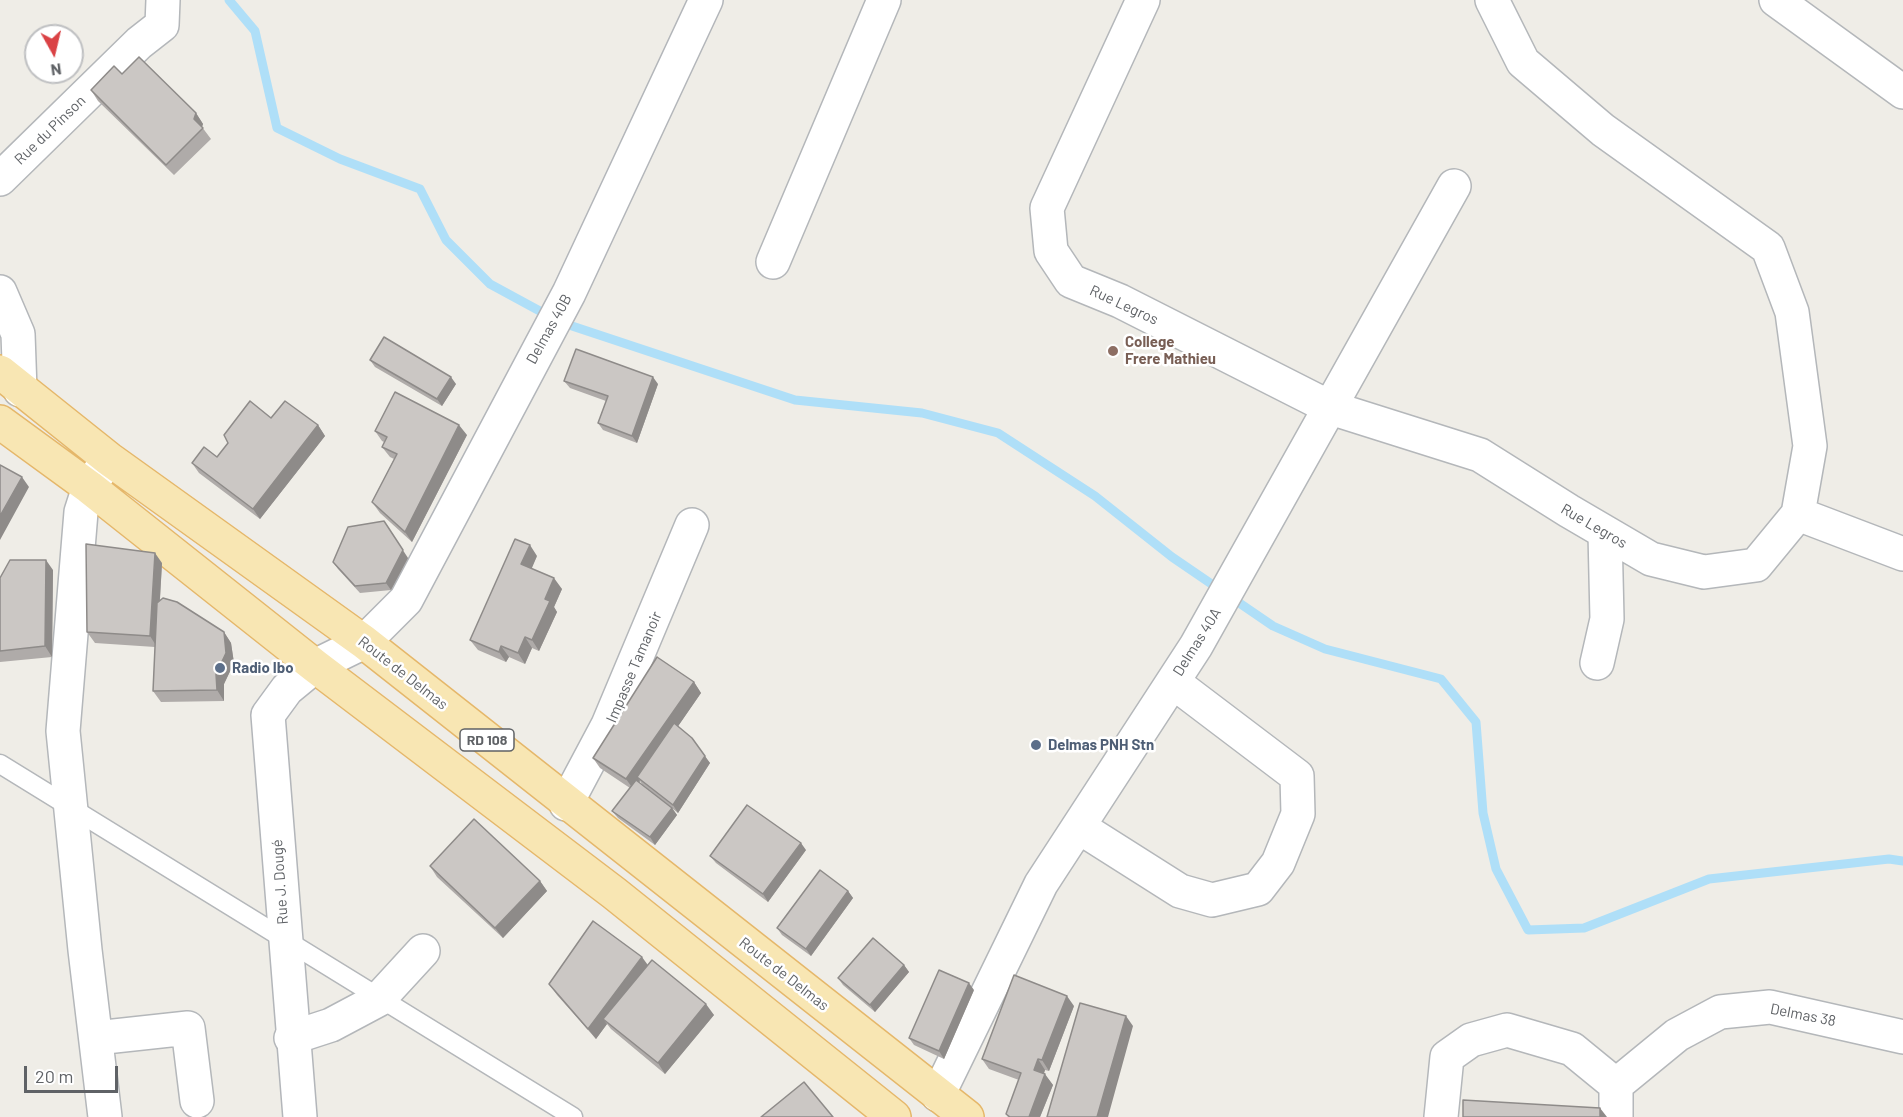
<!DOCTYPE html>
<meta charset="utf-8">
<style>
body{margin:0}
#map{position:relative;width:1903px;height:1117px;overflow:hidden;background:#efede7;font-family:Barlow,sans-serif}
canvas{display:block}
.north{position:absolute;left:24px;top:24px;width:60px;height:60px;box-sizing:border-box;background:#fff;border:2px solid #bfc0c2;border-radius:50%;rotate:172deg;font-size:16px;font-weight:700;line-height:24px;text-align:center;color:#5f6266}
.north::after{content:'';display:block;margin:auto;width:21px;height:27px;background:#da4245;clip-path:polygon(50% 0,100% 100%,50% 72%,0 100%)}
.scale{position:absolute;left:24px;top:1066px;width:94px;height:27px;box-sizing:border-box;border:3px solid #5f6266;border-top:0;padding-left:8px;font-size:18px;line-height:21px;white-space:nowrap;color:#5f6266;-webkit-text-stroke:4px #fff;paint-order:stroke}
</style>
<div id="map">
<canvas width="1903" height="1117"></canvas>
<div class="north">N</div>
<div class="scale">20 m</div>
</div>
<script>
const ctx = document.querySelector('canvas').getContext('2d');
ctx.lineJoin = 'round';
function poly(rows) {
  const path = new Path2D();
  for (const r of rows) {
    path.moveTo(r[0], r[1]);
    for (let i = 2; i < r.length; i += 2) path.lineTo(r[i], r[i + 1]);
  }
  return path;
}
function stroke(path, color, width, dash) {
  ctx.strokeStyle = color;
  ctx.lineWidth = width;
  ctx.lineCap = dash ? 'butt' : 'round';
  ctx.setLineDash(dash || []);
  ctx.stroke(path);
}
function fill(path, color) {
  ctx.fillStyle = color;
  ctx.fill(path, 'evenodd');
}
function drawText(font, color, halo, rows, align = 'center') {
  ctx.font = font + ' Barlow,sans-serif';
  ctx.lineWidth = 5;
  ctx.setLineDash([]);
  ctx.textBaseline = 'middle';
  ctx.strokeStyle = halo;
  ctx.fillStyle = color;
  for (const [text, x, y, turn = 0] of rows) {
    ctx.save();
    ctx.translate(x, y);
    ctx.rotate((+turn || 0) * Math.PI / 180);
    ctx.textAlign = isNaN(turn) ? turn : align;
    if (halo) ctx.strokeText(text, 0, 0);
    ctx.fillText(text, 0, 0);
    ctx.restore();
  }
}
stroke(poly([
 [229,0,255,31,277,128,340,159,420,189,446,240,490,284,560,322,795,400,922,413,998,433,1095,496,1172,557,1273,626,1325,649,1441,679,1476,722,1483,813,1496,869,1528,930,1584,928,1709,879,1889,859,1903,861]
]), '#afdff8', 9);
const lane = poly([
 [0,764,573,1117]
]);
const street = poly([
 [1143,0,1047,208,1051,251,1071,281,1120,301,1331,408,1480,455,1569,511,1651,559,1704,572,1756,565,1798,514,1810,446,1792,312,1768,248,1603,130,1523,62,1492,0],
 [1776,0,1903,92],
 [0,179,139,43,162,25,163,0],
 [773,262,884,0],
 [0,292,18,334,20,390],
 [104,465,89,487,81,512,63,731,85,950,105,1117],
 [1798,514,1903,554],
 [1597,663,1607,619,1605,533],
 [566,804,608,725,692,525],
 [1079,827,1180,891,1212,900,1258,889,1278,863,1298,814,1297,776,1173,682],
 [96,1038,188,1028,197,1101],
 [291,1038,331,1025,378,1000,423,951],
 [1616,1085,1677,1035,1720,1012,1770,1007,1903,1037],
 [938,1095,1041,884,1196,646,1454,186],
 [1441,1117,1447,1057,1471,1040,1507,1030,1572,1049,1616,1085,1616,1117]
]);
const secondary = poly([
 [300,1117,268,715,287,689,315,666,364,642,406,600,569,293,706,0]
]);
const primary = poly([
 [0,372,109,459,364,642,967,1117],
 [0,422,89,487,315,666,614,893,894,1117]
]);
stroke(lane, '#b4b7ba', 21);
stroke(street, '#b4b7ba', 36);
stroke(secondary, '#b3b6ba', 36);
stroke(primary, '#e5b76a', 36);
stroke(lane, '#fff', 18);
stroke(street, '#fff', 33);
stroke(secondary, '#fff', 33);
stroke(primary, '#f8e6b3', 33);
fill(poly([
 [122,74,196,113,203,124,202,127,211,139,174,175,98,101,91,90],
 [370,360,456,384,442,406,375,367],
 [564,381,658,384,637,443,603,430,598,423,606,401,570,388],
 [271,418,318,425,325,436,260,519,199,473,192,463,217,457],
 [375,431,467,435,412,542,380,513,372,502,394,459,390,457,382,447,384,442,382,441],
 [537,556,531,568,562,589,554,607,557,612,539,651,532,648,525,664,509,657,506,662,478,650,470,640],
 [408,558,391,590,360,593,338,569,333,562],
 [162,563,160,600,224,632,231,643,234,663,224,684,224,701,161,702,153,691,155,647,95,643,87,632],
 [53,570,52,657,0,662,0,578],
 [694,682,701,693,678,726,710,763,678,813,642,784,640,781,639,782,672,808,677,815,655,845,618,818,612,811,630,788,600,768,593,758],
 [806,850,768,902,716,863,710,856],
 [430,866,540,881,547,891,503,938,437,877],
 [848,891,853,898,811,956,782,935,777,928],
 [648,965,714,1015,665,1074,611,1029,607,1024,596,1039,557,995,549,984],
 [904,965,909,972,875,1012,843,985,838,978],
 [974,990,944,1059,914,1045,909,1038],
 [1074,1006,1049,1071,1045,1070,1044,1074,1053,1085,1040,1117,1008,1117,1006,1114,1019,1080,989,1069,982,1059]
]), '#afaba9');
fill(poly([
 [196,113,203,124,201,129,194,119],
 [451,377,456,384,442,406,437,399],
 [653,377,658,384,637,443,632,436],
 [318,425,325,436,260,519,253,509],
 [459,425,467,435,412,542,405,532],
 [22,477,29,487,0,540,0,516],
 [384,521,408,558,391,590,386,583],
 [530,545,537,556,529,575,521,564],
 [155,553,162,563,157,647,150,636],
 [46,560,53,570,52,657,45,646],
 [554,578,562,589,554,607,557,612,539,651,532,640,545,599],
 [224,632,231,643,234,663,224,684,224,701,217,690,216,674],
 [525,637,532,648,525,664,518,653],
 [501,646,509,657,506,662,499,652],
 [694,682,701,693,641,780,637,777,640,781,634,790,626,779],
 [705,756,710,763,678,813,673,805],
 [672,808,677,815,655,845,650,837],
 [801,843,806,850,768,902,763,894],
 [540,881,547,891,503,938,495,928],
 [848,891,853,898,811,956,806,949],
 [642,957,650,968,603,1019,607,1024,596,1039,588,1029],
 [904,965,909,972,875,1012,870,1005],
 [969,983,974,990,944,1059,939,1051],
 [1067,996,1074,1006,1049,1071,1042,1060],
 [706,1004,714,1015,665,1074,658,1063],
 [1126,1016,1133,1026,1108,1117,1097,1117],
 [1038,1059,1045,1070,1041,1080,1034,1070],
 [1045,1074,1053,1085,1040,1117,1029,1117],
 [1600,1108,1607,1117,1600,1117]
]), '#8e8b89');
const building = poly([
 [139,57,196,113,194,119,203,128,166,165,91,90,114,66,122,74,139,57],
 [384,337,451,377,437,399,370,360,384,337],
 [576,349,653,377,632,436,598,423,608,396,564,381,576,349],
 [395,392,459,425,405,532,372,502,397,454,382,447,387,437,375,431,395,392],
 [250,401,271,418,285,401,318,425,253,509,192,463,204,447,217,457,228,443,224,435,250,401],
 [0,465,22,477,0,516,0,465],
 [384,521,403,550,386,583,355,586,333,562,348,527,384,521],
 [515,539,530,545,521,564,554,578,545,599,550,601,532,640,525,637,518,653,501,646,499,652,470,640,515,539],
 [86,544,155,553,150,636,87,632,86,544],
 [10,560,46,560,45,646,0,651,0,578,10,560],
 [163,598,177,602,224,632,226,653,216,674,217,690,153,691,157,603,163,598],
 [657,657,694,682,626,779,593,758,657,657],
 [674,723,692,738,705,756,673,805,637,777,674,723],
 [636,780,672,808,650,837,612,811,636,780],
 [747,805,801,843,763,894,710,856,747,805],
 [474,819,540,881,495,928,430,866,474,819],
 [820,870,848,891,806,949,777,928,820,870],
 [593,921,642,957,588,1029,549,984,593,921],
 [873,938,904,965,870,1005,838,978,873,938],
 [652,960,706,1004,658,1063,603,1019,652,960],
 [939,970,969,983,939,1051,909,1038,939,970],
 [1014,975,1067,996,1042,1060,1038,1059,1034,1070,1045,1074,1029,1117,1010,1117,1006,1114,1021,1073,982,1059,1014,975],
 [1080,1003,1126,1016,1097,1117,1047,1117,1080,1003],
 [804,1082,833,1117,761,1117,804,1082],
 [1463,1100,1600,1108,1600,1117,1463,1117,1463,1100]
]);
fill(building, '#cbc7c4');
stroke(building, '#8e8b89', 1.5);
for (const [x, y, r, color] of [
 [1113,351,6,"#8d6e63"],
 [220,668,6,"#5c6f8a"],
 [1036,745,6,"#5c6f8a"]
]) {
  const dot = new Path2D();
  dot.arc(x, y, r, 0, 2 * Math.PI);
  ctx.fillStyle = color;
  ctx.fill(dot);
  stroke(dot, '#fff', 2);
}
for (const [x, y, w] of [
 [487,740,54]
]) {
  const box = new Path2D();
  box.roundRect(x - w / 2, y - 11, w, 22, 4.5);
  ctx.fillStyle = '#fff';
  ctx.fill(box);
  stroke(box, '#5f6266', 1.5);
}
drawText('bold 14px', '#5f6266', null, [
 ["RD 108",487,740]
]);
drawText('15px', '#5f6266', '#fff', [
 ["Rue du Pinson",50,130,-44],
 ["Rue Legros",1124,305,25],
 ["Delmas 40B",549,329,-61],
 ["Rue Legros",1594,526,30],
 ["Delmas 40A",1197,642,-58],
 ["Impasse Tamanoir",634,667,-67],
 ["Route de Delmas",403,673,38],
 ["Rue J. Dougé",280,882,-94],
 ["Route de Delmas",784,974,38],
 ["Delmas 38",1803,1015,11]
]);
drawText('bold 15px', '#785e54', '#fff', [
 ["College",1125,342],
 ["Frere Mathieu",1125,359]
], 'left');
drawText('bold 15px', '#4e5e75', '#fff', [
 ["Radio Ibo",232,668],
 ["Delmas PNH Stn",1048,745]
], 'left');
</script>
